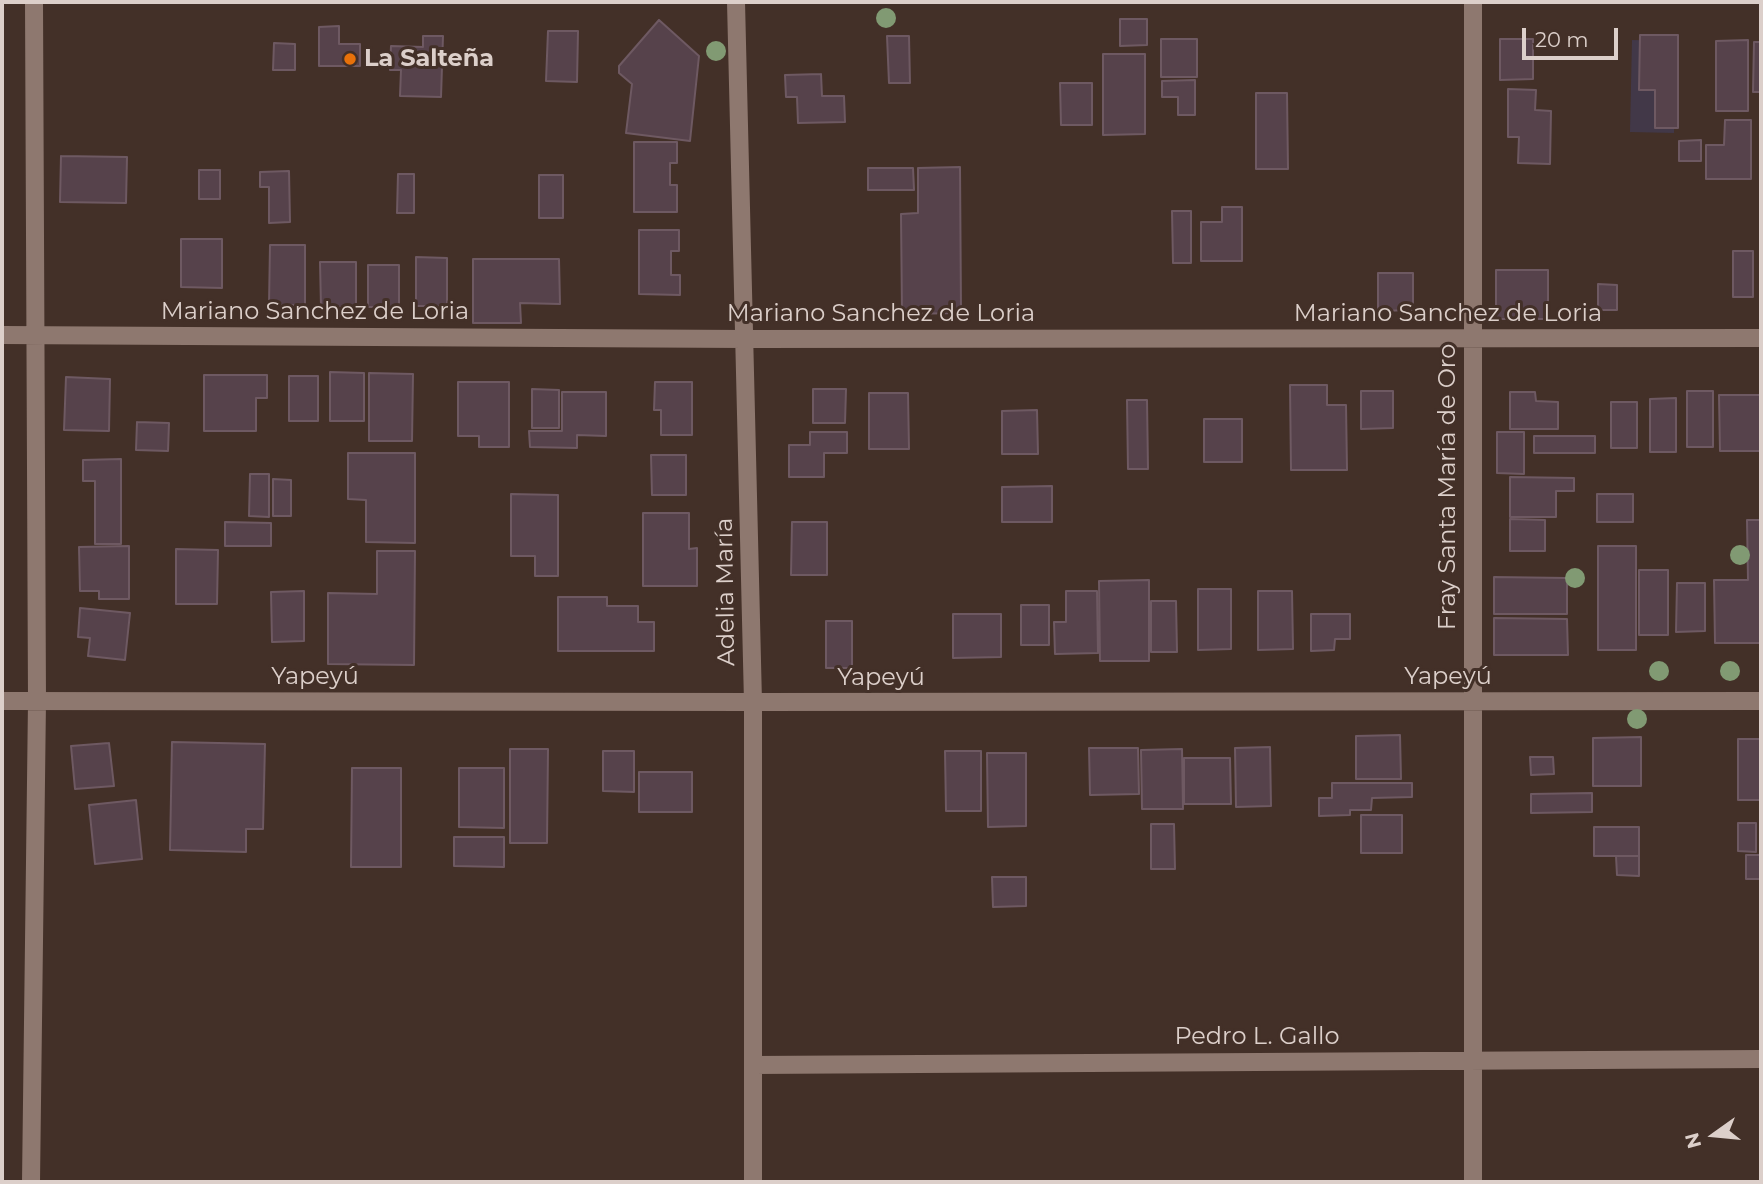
<!DOCTYPE html>
<meta charset="utf-8">
<style>
body{margin:0}
#map{position:relative;width:1763px;height:1184px;overflow:hidden;background:#433028;font-family:Montserrat,sans-serif}
canvas{display:block}
.frame{position:absolute;inset:0;border:4px solid #dccfca;pointer-events:none}
.north{position:absolute;left:1679px;top:1100px;width:70px;height:70px;-webkit-text-stroke:5px #433028;paint-order:stroke;rotate:255deg;font-size:19px;font-weight:700;line-height:28px;text-align:center;color:#dccfca}
.north::after{content:'';display:block;margin:auto;width:24px;height:32px;background:#dccfca;clip-path:polygon(50% 0,100% 100%,50% 72%,0 100%)}
.scale{position:absolute;left:1522px;top:28px;width:96px;height:32px;box-sizing:border-box;border:4px solid #dccfca;border-top:0;padding-left:9px;font-size:21px;line-height:24px;white-space:nowrap;color:#dccfca;-webkit-text-stroke:5px #433028;paint-order:stroke}
</style>
<div id="map">
<canvas width="1763" height="1184"></canvas>
<div class="frame"></div>
<div class="north">N</div>
<div class="scale">20 m</div>
</div>
<script>
const ctx = document.querySelector('canvas').getContext('2d');
ctx.lineJoin = 'round';
function fill(path, color) {
  ctx.fillStyle = color;
  ctx.fill(path, 'evenodd');
}
function poly(rows) {
  const path = new Path2D();
  for (const r of rows) {
    path.moveTo(r[0], r[1]);
    for (let i = 2; i < r.length; i += 2) path.lineTo(r[i], r[i + 1]);
  }
  return path;
}
function stroke(path, color, width, dash) {
  ctx.strokeStyle = color;
  ctx.lineWidth = width;
  ctx.lineCap = dash ? 'butt' : 'round';
  ctx.setLineDash(dash || []);
  ctx.stroke(path);
}
function drawText(font, color, halo, rows, align = 'center') {
  ctx.font = font + ' Montserrat,sans-serif';
  ctx.lineWidth = 6;
  ctx.setLineDash([]);
  ctx.textBaseline = 'middle';
  ctx.strokeStyle = halo;
  ctx.fillStyle = color;
  for (const [text, x, y, turn = 0] of rows) {
    ctx.save();
    ctx.translate(x, y);
    ctx.rotate((+turn || 0) * Math.PI / 180);
    ctx.textAlign = isNaN(turn) ? turn : align;
    if (halo) ctx.strokeText(text, 0, 0);
    ctx.fillText(text, 0, 0);
    ctx.restore();
  }
}
fill(poly([
 [1632,40,1676,41,1674,133,1630,132]
]), '#423848');
const building = poly([
 [1120,19,1147,19,1147,45,1120,46,1120,19],
 [659,20,699,56,690,141,626,133,632,84,619,73,619,66,659,20],
 [339,26,339,44,360,44,360,66,319,66,319,27,339,26],
 [548,31,578,31,577,82,546,81,548,31],
 [1640,35,1678,35,1678,128,1655,128,1655,90,1639,90,1640,35],
 [423,36,443,36,441,97,400,96,401,70,390,70,391,46,423,47,423,36],
 [887,36,909,36,910,83,889,83,887,36],
 [1161,39,1197,39,1197,77,1161,77,1161,39],
 [1500,39,1533,39,1533,79,1500,80,1500,39],
 [1748,40,1748,111,1716,111,1716,41,1748,40],
 [1754,42,1761,42,1761,92,1753,92,1754,42],
 [274,43,295,44,295,70,273,70,274,43],
 [1103,54,1145,54,1145,134,1103,135,1103,54],
 [821,74,822,96,844,96,845,122,798,123,797,97,786,97,785,75,821,74],
 [1195,80,1195,115,1178,115,1178,97,1162,97,1162,81,1195,80],
 [1060,83,1092,83,1092,125,1061,125,1060,83],
 [1508,89,1536,90,1535,110,1551,111,1550,164,1518,163,1519,137,1508,137,1508,89],
 [1256,93,1287,93,1288,169,1256,169,1256,93],
 [1725,120,1751,120,1751,179,1706,179,1706,145,1724,145,1725,120],
 [1701,140,1701,161,1679,161,1679,141,1701,140],
 [634,142,677,142,677,163,670,163,670,185,677,185,677,212,634,212,634,142],
 [61,156,127,157,126,203,60,202,61,156],
 [960,167,961,313,902,314,901,214,918,213,918,168,960,167],
 [868,168,913,168,914,190,868,190,868,168],
 [199,170,220,170,220,199,199,199,199,170],
 [289,171,290,222,269,223,269,187,260,187,260,172,289,171],
 [398,174,414,174,414,213,397,213,398,174],
 [539,175,563,175,563,218,539,218,539,175],
 [1222,207,1242,207,1242,261,1201,261,1201,222,1222,222,1222,207],
 [1172,211,1191,211,1191,263,1173,263,1172,211],
 [639,230,679,230,679,251,671,251,671,275,680,275,680,295,639,294,639,230],
 [181,239,222,239,222,288,181,287,181,239],
 [270,245,305,245,305,305,269,305,270,245],
 [1733,251,1753,251,1753,297,1733,297,1733,251],
 [416,257,447,258,447,306,416,306,416,257],
 [473,259,559,259,560,304,520,303,521,323,473,323,473,259],
 [320,262,356,262,356,307,321,307,320,262],
 [368,265,399,265,399,307,368,307,368,265],
 [1496,270,1548,270,1548,319,1496,319,1496,270],
 [1378,273,1413,273,1413,310,1378,311,1378,273],
 [1598,284,1617,285,1617,310,1598,310,1598,284],
 [330,372,364,373,364,421,330,421,330,372],
 [369,373,413,374,412,441,369,441,369,373],
 [204,375,267,375,267,398,256,398,256,431,204,431,204,375],
 [289,376,318,376,318,421,289,421,289,376],
 [66,377,110,379,109,431,64,430,66,377],
 [458,382,509,382,509,447,479,447,479,436,458,436,458,382],
 [655,382,692,382,692,435,661,435,661,410,654,410,655,382],
 [1290,385,1327,385,1327,405,1346,405,1347,470,1291,470,1290,385],
 [532,389,559,390,559,428,532,428,532,389],
 [813,389,846,389,845,423,813,423,813,389],
 [1361,391,1393,391,1393,428,1361,429,1361,391],
 [1687,391,1713,391,1713,447,1687,447,1687,391],
 [562,392,606,392,606,436,577,435,577,448,530,447,529,431,562,431,562,392],
 [1510,392,1535,392,1536,401,1558,402,1558,429,1510,429,1510,392],
 [869,393,908,393,909,449,869,449,869,393],
 [1719,395,1761,395,1761,451,1720,451,1719,395],
 [1676,398,1676,452,1650,452,1650,399,1676,398],
 [1127,400,1147,400,1148,469,1128,469,1127,400],
 [1611,402,1637,402,1637,448,1611,448,1611,402],
 [1037,410,1038,454,1002,454,1002,411,1037,410],
 [1204,419,1242,419,1242,462,1204,462,1204,419],
 [137,422,169,423,168,451,136,450,137,422],
 [810,432,847,432,847,453,824,453,824,477,789,477,789,445,810,445,810,432],
 [1497,432,1524,432,1524,474,1497,473,1497,432],
 [1534,436,1595,436,1595,453,1534,453,1534,436],
 [348,453,415,453,415,543,366,542,366,500,348,499,348,453],
 [651,455,686,455,686,495,652,495,651,455],
 [121,459,121,544,95,544,95,481,83,481,83,460,121,459],
 [250,474,269,474,269,517,249,516,250,474],
 [1510,477,1574,478,1574,491,1556,491,1556,517,1510,517,1510,477],
 [273,479,291,480,291,516,273,516,273,479],
 [1052,486,1052,522,1002,522,1002,487,1052,486],
 [511,494,558,495,558,576,535,576,535,556,511,556,511,494],
 [1597,494,1633,494,1633,522,1597,522,1597,494],
 [643,513,689,513,689,549,697,548,697,586,643,586,643,513],
 [1510,519,1545,520,1545,551,1510,551,1510,519],
 [1747,520,1761,520,1761,643,1715,643,1714,580,1748,580,1747,520],
 [225,522,271,523,271,546,225,546,225,522],
 [792,522,827,522,827,575,791,575,792,522],
 [129,546,129,599,99,599,99,591,80,591,79,547,129,546],
 [1598,546,1636,546,1636,650,1598,650,1598,546],
 [176,549,218,550,217,604,176,604,176,549],
 [377,551,415,551,414,665,328,664,328,593,377,594,377,551],
 [1639,570,1668,570,1668,635,1639,635,1639,570],
 [1494,577,1567,578,1567,614,1494,614,1494,577],
 [1149,580,1149,661,1100,661,1099,581,1149,580],
 [1677,583,1705,583,1705,631,1676,632,1677,583],
 [1198,589,1231,589,1231,649,1198,650,1198,589],
 [304,591,304,641,272,642,271,592,304,591],
 [1066,591,1097,591,1098,653,1055,654,1054,622,1066,622,1066,591],
 [1258,591,1292,591,1293,649,1258,650,1258,591],
 [558,597,607,597,607,606,638,606,638,622,654,622,654,651,558,651,558,597],
 [1151,601,1176,601,1177,652,1151,652,1151,601],
 [1021,605,1049,605,1049,645,1021,645,1021,605],
 [80,608,130,613,125,660,88,656,90,638,78,637,80,608],
 [953,614,1001,614,1001,657,953,658,953,614],
 [1311,614,1350,614,1350,639,1335,639,1334,650,1311,651,1311,614],
 [1494,618,1567,619,1568,655,1494,655,1494,618],
 [826,621,852,621,852,668,826,668,826,621],
 [1400,735,1401,779,1356,779,1356,736,1400,735],
 [1641,737,1641,786,1593,786,1593,738,1641,737],
 [1738,739,1761,739,1761,800,1738,800,1738,739],
 [172,742,265,744,263,829,246,829,246,852,170,850,172,742],
 [109,743,114,786,75,789,71,746,109,743],
 [1270,747,1271,806,1236,807,1235,748,1270,747],
 [1089,748,1138,748,1139,794,1090,795,1089,748],
 [510,749,548,749,547,843,510,843,510,749],
 [1182,749,1183,809,1142,809,1141,750,1182,749],
 [603,751,634,751,634,792,603,791,603,751],
 [945,751,981,751,981,811,946,811,945,751],
 [987,753,1026,753,1026,826,988,827,987,753],
 [1530,757,1553,757,1554,774,1531,775,1530,757],
 [1184,758,1230,758,1231,804,1184,804,1184,758],
 [352,768,401,768,401,867,351,867,352,768],
 [459,768,504,768,504,828,459,827,459,768],
 [639,772,692,772,692,812,639,812,639,772],
 [1332,783,1412,783,1412,797,1372,798,1371,810,1350,810,1350,815,1319,816,1319,798,1332,798,1332,783],
 [1592,793,1592,812,1531,813,1531,794,1592,793],
 [136,800,142,859,95,864,89,805,136,800],
 [1361,815,1402,815,1402,853,1361,853,1361,815],
 [1738,823,1756,823,1756,852,1738,851,1738,823],
 [1151,824,1174,824,1175,869,1151,869,1151,824],
 [1594,827,1639,827,1639,856,1594,856,1594,827],
 [454,837,504,837,504,867,454,866,454,837],
 [1746,855,1761,855,1761,879,1746,879,1746,855],
 [1616,856,1639,856,1639,876,1617,875,1616,856],
 [992,877,1026,877,1026,906,993,907,992,877]
]);
fill(building, '#56424b');
stroke(building, '#6e5962', 2);
stroke(poly([
 [736,2,753,702,753,1182],
 [1473,2,1473,1182],
 [2,335,745,339,1761,338],
 [2,701,753,702,1761,701],
 [753,1065,1761,1059],
 [31,1182,37,701,34,2]
]), '#8e786f', 18);
ctx.fillStyle = '#819a73';
for (const [x, y] of [
 [886,18],
 [716,51],
 [1740,555],
 [1575,578],
 [1659,671],
 [1730,671],
 [1637,719]
]) {
  ctx.beginPath();
  ctx.arc(x, y, 10, 0, 2 * Math.PI);
  ctx.fill();
}
for (const [x, y, r, color] of [
 [350,59,7,"#e8710a"]
]) {
  const dot = new Path2D();
  dot.arc(x, y, r, 0, 2 * Math.PI);
  ctx.fillStyle = color;
  ctx.fill(dot);
  stroke(dot, '#433028', 2.5);
}
drawText('bold 24px', '#dccfca', '#433028', [
 ["La Salteña",364,59]
], 'left');
drawText('24px', '#dccfca', '#433028', [
 ["Mariano Sanchez de Loria",315,312],
 ["Mariano Sanchez de Loria",881,314],
 ["Mariano Sanchez de Loria",1448,314],
 ["Fray Santa María de Oro",1448,487,-90],
 ["Adelia María",726,592,-91],
 ["Yapeyú",315,677],
 ["Yapeyú",1448,677],
 ["Yapeyú",881,678],
 ["Pedro L. Gallo",1257,1037]
]);
</script>
